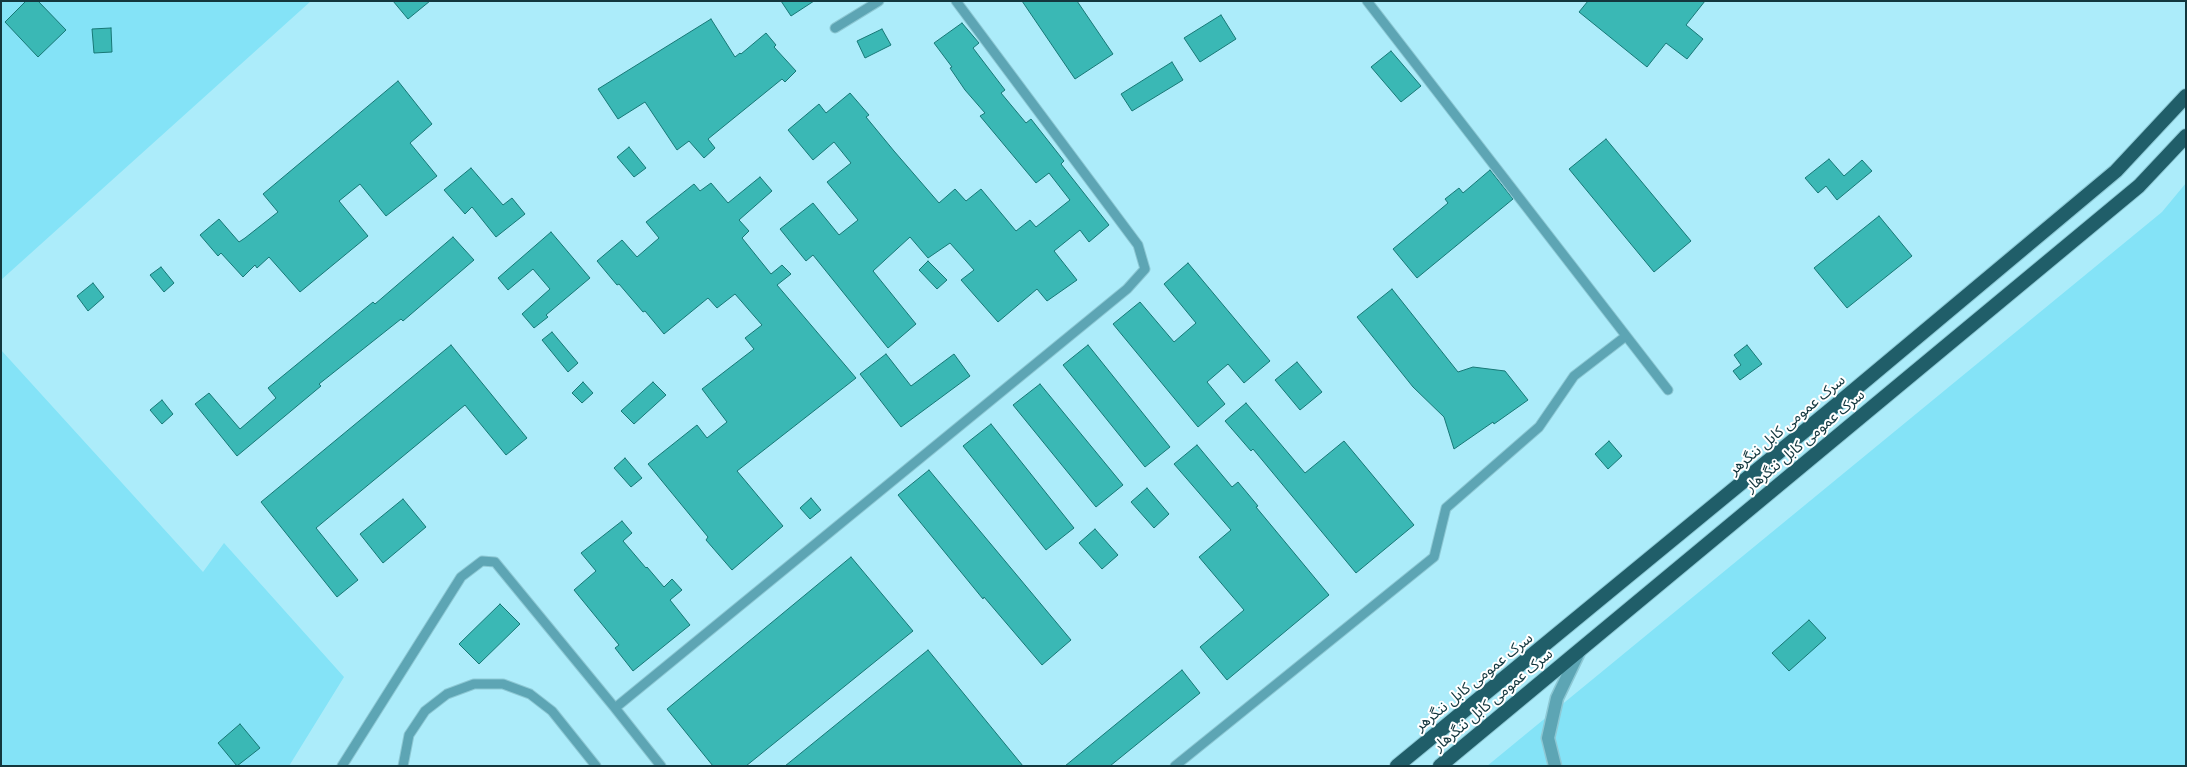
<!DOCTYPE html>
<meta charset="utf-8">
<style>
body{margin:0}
#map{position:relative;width:2187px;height:767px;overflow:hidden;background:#acecfa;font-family:Raleway,sans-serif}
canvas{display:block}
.frame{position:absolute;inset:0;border:2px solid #13373e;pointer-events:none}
</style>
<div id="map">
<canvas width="2187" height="767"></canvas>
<div class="frame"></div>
</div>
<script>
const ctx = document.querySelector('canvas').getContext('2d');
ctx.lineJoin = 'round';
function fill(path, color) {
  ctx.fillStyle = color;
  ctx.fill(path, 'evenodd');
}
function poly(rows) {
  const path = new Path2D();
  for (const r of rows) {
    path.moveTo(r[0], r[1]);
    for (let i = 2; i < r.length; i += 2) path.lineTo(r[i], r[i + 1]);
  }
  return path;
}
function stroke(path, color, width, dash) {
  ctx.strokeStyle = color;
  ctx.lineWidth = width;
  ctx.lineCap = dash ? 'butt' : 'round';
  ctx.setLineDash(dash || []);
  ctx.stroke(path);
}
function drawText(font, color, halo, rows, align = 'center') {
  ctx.font = font + ' Raleway,"Noto Sans Arabic",sans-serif';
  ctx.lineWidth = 4;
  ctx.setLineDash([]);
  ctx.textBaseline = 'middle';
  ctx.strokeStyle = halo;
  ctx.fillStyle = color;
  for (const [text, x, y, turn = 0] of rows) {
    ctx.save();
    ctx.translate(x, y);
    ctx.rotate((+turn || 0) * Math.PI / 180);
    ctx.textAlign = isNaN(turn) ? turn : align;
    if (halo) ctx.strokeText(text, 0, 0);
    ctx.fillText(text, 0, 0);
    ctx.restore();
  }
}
fill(poly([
 [1,1,311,1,1,280],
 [2186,183,2186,766,1487,766,2162,212],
 [1,350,203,572,224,543,344,677,289,766,1,766]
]), '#84e3f7');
const building = poly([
 [26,1,38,1,66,30,38,57,5,22,26,1],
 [393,1,430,1,408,19,393,1],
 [781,1,814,1,791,16,781,1],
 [1022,1,1077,1,1113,54,1075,79,1022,1],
 [1588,1,1705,1,1686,25,1703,39,1687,59,1666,43,1647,67,1579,12,1588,1],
 [1221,15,1236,39,1200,62,1184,38,1221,15],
 [711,19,735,57,740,53,741,54,766,33,776,45,774,47,796,71,785,82,782,79,708,139,715,148,704,158,689,141,677,150,645,102,618,119,598,89,711,19],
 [962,23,979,43,973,48,1005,90,1001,93,1026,123,1031,119,1064,161,1061,164,1109,225,1089,242,1080,230,1054,251,1077,280,1047,301,1037,289,998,322,961,280,974,270,950,243,928,258,910,237,873,271,916,324,888,348,813,255,806,261,780,229,813,203,839,235,858,220,827,182,851,163,834,142,813,160,788,130,819,104,826,113,850,93,869,115,866,117,894,151,939,203,955,189,966,201,981,189,1016,231,1030,220,1036,227,1070,200,1049,173,1036,183,980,116,985,113,965,90,950,68,952,67,934,43,962,23],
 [111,28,112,52,94,53,92,29,111,28],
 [882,29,891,45,865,58,857,41,882,29],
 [1391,51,1421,86,1401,102,1371,67,1391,51],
 [1172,62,1183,80,1132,111,1121,94,1172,62],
 [398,81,432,124,410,143,437,176,386,216,360,184,339,201,368,236,300,292,269,257,257,268,255,265,243,277,221,253,218,256,200,235,219,219,239,242,245,238,278,212,263,194,398,81],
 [1606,139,1691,241,1654,272,1569,169,1606,139],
 [629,147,646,168,634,177,617,157,629,147],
 [1829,159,1844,176,1862,160,1872,171,1837,200,1826,186,1818,193,1805,178,1829,159],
 [471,168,503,205,512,198,525,214,496,237,472,207,465,214,444,190,471,168],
 [1490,170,1513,199,1417,278,1393,249,1448,203,1445,199,1459,188,1463,193,1490,170],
 [760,177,772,191,739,220,749,231,742,238,771,274,782,265,791,274,777,285,856,378,737,471,783,526,732,570,706,540,708,537,648,464,697,425,707,438,727,422,702,389,754,349,745,338,762,325,735,294,717,308,708,298,664,334,645,311,643,312,619,284,617,285,597,261,622,240,637,257,659,238,646,222,694,184,700,191,711,183,728,203,760,177],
 [1879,216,1912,256,1847,308,1814,268,1879,216],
 [551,232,590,278,546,315,548,317,534,328,522,314,550,289,533,269,508,290,498,278,551,232],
 [453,237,474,260,403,321,401,319,319,384,321,386,237,456,195,404,209,393,240,429,276,398,268,388,373,302,375,304,453,237],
 [928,261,947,280,937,289,919,270,928,261],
 [1188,263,1270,361,1244,383,1228,364,1207,382,1225,404,1198,427,1113,324,1140,302,1174,342,1196,323,1164,284,1188,263],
 [161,267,174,283,164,292,150,275,161,267],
 [93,283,104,297,88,311,77,296,93,283],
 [1392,289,1458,372,1473,367,1505,371,1528,400,1494,424,1493,422,1454,449,1444,417,1413,387,1357,317,1392,289],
 [552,332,578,363,568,372,542,340,552,332],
 [451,345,527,438,506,455,465,405,316,528,358,580,337,597,261,502,451,345],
 [1088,345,1170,447,1145,467,1063,365,1088,345],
 [1747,345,1762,364,1740,380,1733,371,1741,365,1734,355,1747,345],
 [886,354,911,386,954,354,970,376,901,427,860,374,886,354],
 [1297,362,1322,392,1300,410,1275,380,1297,362],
 [583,382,593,393,582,403,572,393,583,382],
 [653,382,666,395,634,424,621,411,653,382],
 [1040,384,1123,485,1096,507,1013,405,1040,384],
 [162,400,173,414,162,424,150,410,162,400],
 [1246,403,1305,473,1344,441,1414,525,1356,573,1253,449,1251,451,1225,421,1246,403],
 [991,424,1074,528,1046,550,963,446,991,424],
 [1609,441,1622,456,1608,469,1595,454,1609,441],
 [1197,445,1232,487,1238,482,1258,506,1256,507,1329,595,1227,680,1200,647,1244,610,1199,557,1231,530,1174,464,1197,445],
 [625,458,642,478,631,487,614,468,625,458],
 [929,470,1071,640,1042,665,984,597,983,599,898,495,929,470],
 [1147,488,1169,514,1154,528,1131,502,1147,488],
 [811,498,821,510,810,519,800,508,811,498],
 [403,499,426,527,383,563,360,534,403,499],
 [622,521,632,533,623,541,646,568,647,567,664,587,672,579,682,590,670,600,690,625,633,671,615,648,619,645,574,590,596,571,581,553,622,521],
 [1095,529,1118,555,1102,569,1079,543,1095,529],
 [851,557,913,631,746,766,713,766,667,709,851,557],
 [500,604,520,624,479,664,459,644,500,604],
 [1809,620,1826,638,1789,671,1772,653,1809,620],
 [928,650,1023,766,785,766,928,650],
 [1182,670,1200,693,1110,766,1065,766,1182,670],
 [240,724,260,748,237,766,218,743,240,724]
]);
fill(building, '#3ab8b5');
stroke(building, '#177876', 1);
const service = poly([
 [1367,1,1668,390],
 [835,28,879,1],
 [615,708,661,766],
 [342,766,461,577,482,561,495,562,615,708,1127,289,1145,269,1138,245,956,1],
 [403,766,409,735,425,711,447,694,474,684,503,684,530,694,552,711,596,766],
 [1175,766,1434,557,1446,508,1539,427,1574,376,1626,336]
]);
const tertiary = poly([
 [1555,766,1548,738,1557,698,1580,650]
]);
const trunk = poly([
 [1397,766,1841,401,2116,171,2186,96],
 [1440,766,2139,186,2186,136]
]);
stroke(service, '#8dc8d4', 11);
stroke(tertiary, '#8dc8d4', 15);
stroke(trunk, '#8dc8d4', 16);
stroke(service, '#5da5b4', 9);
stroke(tertiary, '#5da5b4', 12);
stroke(trunk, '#205e69', 14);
drawText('15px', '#13373e', '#fff', [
 ["سرک عمومی کابل ننگرهر",1787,425,-40],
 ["سرک عمومی کابل ننگرهار",1805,441,-40],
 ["سرک عمومی کابل ننگرهر",1474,682,-39],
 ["سرک عمومی کابل ننگرهار",1493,700,-40]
]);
</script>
